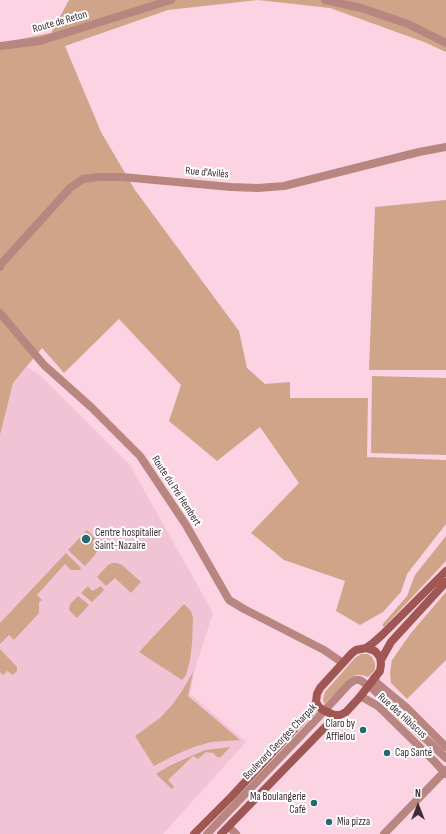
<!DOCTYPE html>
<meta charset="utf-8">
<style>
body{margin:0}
#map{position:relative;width:446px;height:834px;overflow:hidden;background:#fbd3e2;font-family:"Sofia Sans Condensed",sans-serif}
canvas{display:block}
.north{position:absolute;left:398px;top:786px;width:40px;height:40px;-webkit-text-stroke:3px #fff;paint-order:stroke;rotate:0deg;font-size:11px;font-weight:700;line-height:16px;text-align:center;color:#3d2e34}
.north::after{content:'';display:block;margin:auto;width:14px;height:18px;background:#3d2e34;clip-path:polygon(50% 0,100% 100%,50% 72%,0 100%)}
</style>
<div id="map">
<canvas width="446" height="834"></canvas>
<div class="north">N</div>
</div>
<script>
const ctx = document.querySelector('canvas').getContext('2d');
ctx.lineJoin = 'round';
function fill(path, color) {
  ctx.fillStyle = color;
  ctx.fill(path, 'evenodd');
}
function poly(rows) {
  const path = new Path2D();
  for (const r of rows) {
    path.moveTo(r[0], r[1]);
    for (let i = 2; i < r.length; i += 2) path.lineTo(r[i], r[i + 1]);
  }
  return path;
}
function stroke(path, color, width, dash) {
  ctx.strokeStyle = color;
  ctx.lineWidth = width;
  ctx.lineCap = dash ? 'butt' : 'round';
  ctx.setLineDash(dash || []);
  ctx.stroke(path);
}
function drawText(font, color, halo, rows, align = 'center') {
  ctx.font = font + ' "Sofia Sans Condensed",sans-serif';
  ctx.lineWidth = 4;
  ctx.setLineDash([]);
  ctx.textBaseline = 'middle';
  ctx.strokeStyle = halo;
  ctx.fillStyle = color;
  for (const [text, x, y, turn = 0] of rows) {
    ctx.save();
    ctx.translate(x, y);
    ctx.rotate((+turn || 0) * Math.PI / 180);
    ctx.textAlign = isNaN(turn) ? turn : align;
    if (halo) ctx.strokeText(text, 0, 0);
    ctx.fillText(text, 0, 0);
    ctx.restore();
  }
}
fill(poly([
 [27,367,41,376,130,465,213,613,195,669,190,694,246,742,163,834,0,834,0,435,13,383]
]), '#f1c4d5');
fill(poly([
 [69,0,446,0,446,52,424,42,330,8,258,0,168,10,65,46,101,132,135,190,239,331,247,368,265,384,290,382,290,398,368,398,367,457,446,460,446,524,407,574,401,592,383,612,360,625,336,611,345,581,284,560,251,533,299,483,260,427,217,461,169,421,181,385,119,319,64,373,42,348,13,383,0,435,0,42,6,42,51,33],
 [446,200,446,370,369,370,375,207],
 [372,376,446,378,446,455,371,453],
 [87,530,96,539,98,545,98,550,94,556,85,566,68,550],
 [446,536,446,561,384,627,382,625,407,596,415,575],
 [66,553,81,568,80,570,71,570,65,564,37,595,42,600,39,602,39,613,14,640,9,635,0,644,0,623],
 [112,563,117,563,122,565,141,582,131,593,115,578,106,586,97,577,108,565],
 [88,586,92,591,101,586,104,590,92,602,81,593],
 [446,592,446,660,407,699,391,683,390,673,392,660,411,633],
 [78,596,89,605,77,618,70,611,69,609,70,604],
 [184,604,191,611,193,617,192,644,190,660,186,675,182,680,139,652],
 [0,649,17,667,17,671,13,675,7,671,3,675,0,672],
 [361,654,368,654,372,657,375,663,375,670,368,677,362,675,356,675,351,678,324,704,323,699,325,692,355,658],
 [193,672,188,696,240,740,211,742,194,747,177,754,154,766,135,736,160,718,172,705,182,691],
 [230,747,221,757,217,757,213,753,206,752,198,759,193,756,168,780,174,787,172,789,156,774,169,766,198,753,206,750]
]), '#cfa489');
stroke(poly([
 [325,0,361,8,408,24,446,43],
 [0,46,40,41,171,0],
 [0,267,1,264,70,188,83,179,99,177,122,177,231,187,258,188,284,186,419,152,446,147],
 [0,313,44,365,91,407,140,456,186,525,229,600,244,609,324,650,343,663],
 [229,827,236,834],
 [384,834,446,770]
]), '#b88581', 8);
stroke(poly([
 [374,678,377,683,406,707,446,747],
 [359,698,362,697,378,706,434,761,446,774],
 [207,834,311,725,349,684,355,680,360,680,373,689,446,758]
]), '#b88581', 8);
stroke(poly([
 [366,648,375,651,380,657,381,664,380,671,359,698,346,712,340,715,334,715,323,710,319,707,316,702,317,694,320,688,352,653,356,650,366,648],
 [366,648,373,643,383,634,446,571],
 [381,660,391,642,446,582],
 [194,834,232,796,314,708,316,702],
 [221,834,331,721,334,715]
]), '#a05754', 8);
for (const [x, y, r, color] of [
 [86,539,5,"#216b73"],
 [363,730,4,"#216b73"],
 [387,753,4,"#216b73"],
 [314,803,4,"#216b73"],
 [329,822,4,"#216b73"]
]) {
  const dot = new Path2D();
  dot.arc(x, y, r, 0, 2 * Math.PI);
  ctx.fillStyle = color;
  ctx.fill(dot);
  stroke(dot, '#fff', 1.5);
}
drawText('11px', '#3d2e34', '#fff', [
 ["Route de Reton",60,22,-16],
 ["Rue d'Avilès",207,173,5],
 ["Route du Pré Hembert",176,491,57],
 ["Rue des Hibiscus",402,716,42],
 ["Boulevard Georges Charpak",280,742,-46]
]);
drawText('11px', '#3d2e34', '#fff', [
 ["Centre hospitalier",95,533],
 ["Saint-Nazaire",95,546],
 ["Claro by",355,724,"right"],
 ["Afflelou",355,737,"right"],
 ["Cap Santé",395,753],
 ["Ma Boulangerie",306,797,"right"],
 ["Café",306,810,"right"],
 ["Mia pizza",337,822]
], 'left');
</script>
